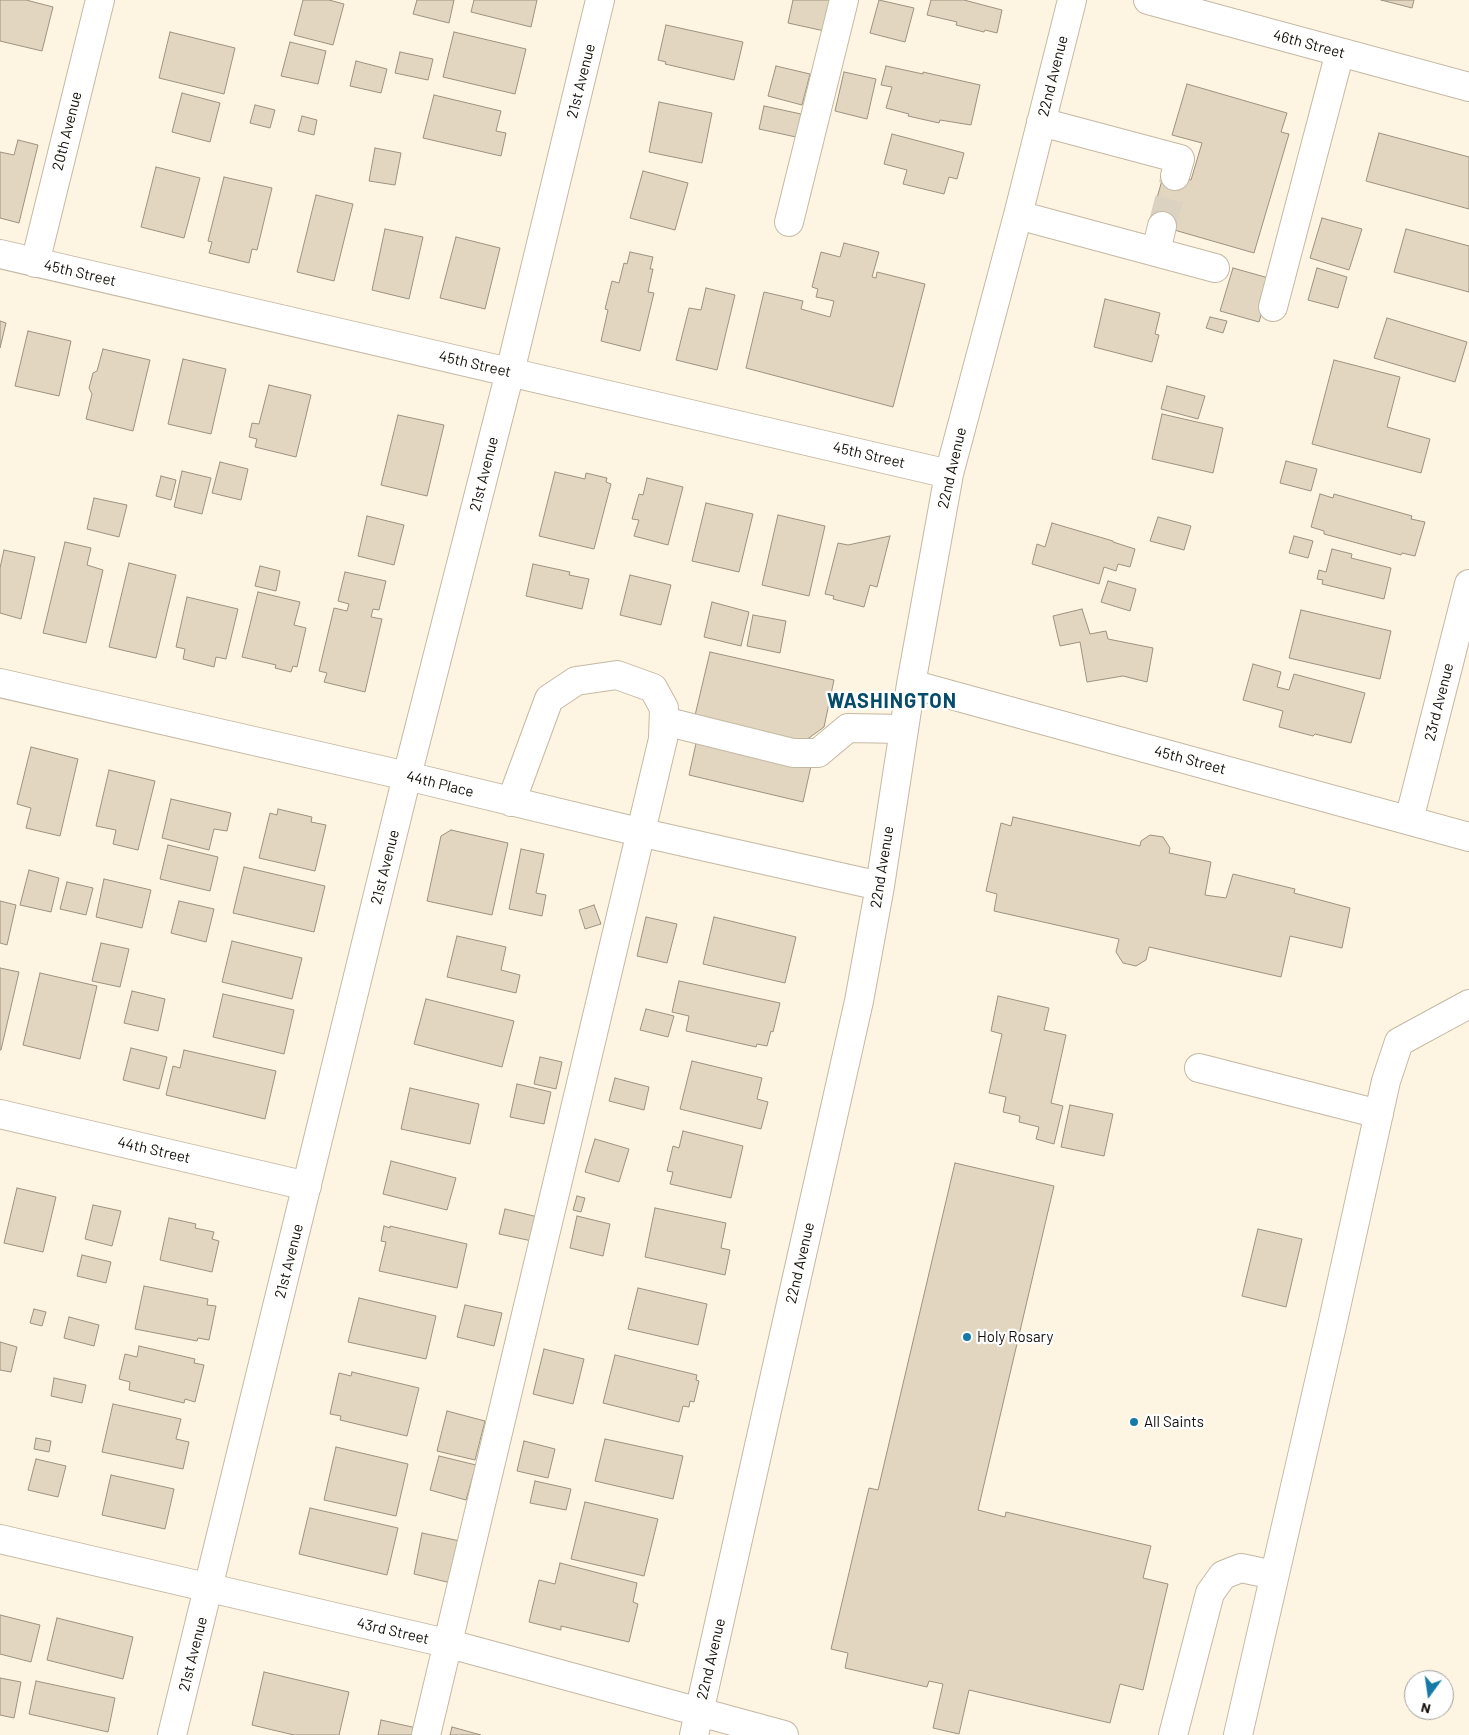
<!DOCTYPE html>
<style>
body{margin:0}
#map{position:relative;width:1469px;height:1735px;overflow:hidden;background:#fef4e2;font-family:Barlow,sans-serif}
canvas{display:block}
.north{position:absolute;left:1404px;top:1670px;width:50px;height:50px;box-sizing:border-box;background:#fff;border:1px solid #a19f9c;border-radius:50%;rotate:194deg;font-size:14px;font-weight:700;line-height:20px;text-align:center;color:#130f08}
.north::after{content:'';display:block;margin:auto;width:18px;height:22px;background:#157aa6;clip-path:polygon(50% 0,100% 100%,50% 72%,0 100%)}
</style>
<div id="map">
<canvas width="1469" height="1735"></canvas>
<div class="north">N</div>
</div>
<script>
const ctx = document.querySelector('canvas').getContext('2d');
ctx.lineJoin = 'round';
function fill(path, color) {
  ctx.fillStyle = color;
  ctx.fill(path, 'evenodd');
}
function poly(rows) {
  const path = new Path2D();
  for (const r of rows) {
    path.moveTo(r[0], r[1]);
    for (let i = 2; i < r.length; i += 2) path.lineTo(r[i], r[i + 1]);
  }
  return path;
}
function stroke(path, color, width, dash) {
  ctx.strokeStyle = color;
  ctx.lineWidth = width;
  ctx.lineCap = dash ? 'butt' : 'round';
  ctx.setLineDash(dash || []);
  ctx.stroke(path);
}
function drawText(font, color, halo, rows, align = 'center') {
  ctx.font = font + ' Barlow,sans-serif';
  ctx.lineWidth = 4.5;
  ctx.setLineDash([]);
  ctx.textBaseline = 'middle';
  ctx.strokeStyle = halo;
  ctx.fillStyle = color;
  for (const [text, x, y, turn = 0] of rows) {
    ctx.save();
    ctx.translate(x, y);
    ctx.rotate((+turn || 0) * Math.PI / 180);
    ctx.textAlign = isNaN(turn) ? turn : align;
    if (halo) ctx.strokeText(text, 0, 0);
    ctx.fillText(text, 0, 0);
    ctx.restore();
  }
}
const building = poly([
 [0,0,26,0,53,7,42,51,0,41,0,0],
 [303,0,329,0,344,4,333,45,294,35,303,0],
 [417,0,454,0,449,23,413,14,417,0],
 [474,0,537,0,531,27,471,12,474,0],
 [793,0,837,0,829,32,788,23,793,0],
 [879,0,914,8,905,42,870,33,879,0],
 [931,0,964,0,1002,10,997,33,985,30,984,32,956,25,957,22,927,15,931,0],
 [1381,0,1414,0,1412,8,1381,0],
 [666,25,743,42,734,80,665,64,666,62,658,60,666,25],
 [170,32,235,48,224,94,159,78,170,32],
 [454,32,526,49,515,94,443,77,454,32],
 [290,42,326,51,318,84,281,76,290,42],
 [400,52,433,59,428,80,395,73,400,52],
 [356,61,387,69,381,93,350,86,356,61],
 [776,66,810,74,802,105,768,96,776,66],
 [886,66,923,74,923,72,980,85,971,125,940,120,939,123,908,116,909,114,886,108,892,87,881,85,886,66],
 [844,72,876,79,867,119,835,111,844,72],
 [1187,84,1287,113,1281,132,1289,134,1254,253,1150,223,1164,173,1191,180,1202,143,1172,135,1187,84],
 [182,93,220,103,210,142,172,132,182,93],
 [434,95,501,111,496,131,506,133,501,156,423,138,434,95],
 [659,102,712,113,702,163,649,152,659,102],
 [255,105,275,110,270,128,250,123,255,105],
 [764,106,801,114,796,137,759,129,764,106],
 [302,116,317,120,314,135,298,131,302,116],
 [1379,133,1469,157,1469,209,1366,181,1379,133],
 [892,134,964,153,957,179,949,177,944,194,903,184,907,170,884,164,892,134],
 [18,140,38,145,19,223,0,218,0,152,14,155,18,140],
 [375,148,401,153,395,185,369,181,375,148],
 [156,167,200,178,184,238,141,227,156,167],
 [643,171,688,183,675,230,630,218,643,171],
 [224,177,272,188,257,250,252,249,249,263,209,253,212,242,208,241,224,177],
 [316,195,353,204,334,281,297,272,316,195],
 [1322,218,1362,229,1349,270,1310,258,1322,218],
 [385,229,423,237,409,299,372,290,385,229],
 [1406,229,1469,246,1469,292,1394,272,1406,229],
 [456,237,500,248,485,309,440,298,456,237],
 [844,243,879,252,872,277,876,278,877,272,925,284,893,407,746,368,764,292,803,301,801,309,830,317,834,301,816,297,818,289,812,287,821,252,840,257,844,243],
 [630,252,653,257,650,269,653,269,648,292,654,293,640,351,601,341,608,310,605,309,612,281,619,283,624,263,627,264,630,252],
 [1233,268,1272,279,1259,322,1220,311,1233,268],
 [1317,268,1347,277,1338,308,1308,300,1317,268],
 [706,288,735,295,717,370,676,360,689,308,701,310,706,288],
 [1105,299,1160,313,1155,334,1159,335,1152,362,1094,347,1105,299],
 [1210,317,1227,321,1223,333,1206,328,1210,317],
 [1387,318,1467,342,1455,382,1374,358,1387,318],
 [0,321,6,323,0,348,0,321],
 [28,331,71,341,59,396,15,386,28,331],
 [103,349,150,360,133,431,86,419,92,394,89,388,93,373,97,371,103,349],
 [183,359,226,369,211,434,168,424,183,359],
 [1334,360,1400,377,1387,427,1430,439,1421,473,1312,444,1334,360],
 [269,385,311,395,296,457,255,447,257,439,249,437,252,423,259,424,269,385],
 [1167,386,1205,396,1198,419,1161,409,1167,386],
 [1162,414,1223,428,1213,473,1152,459,1162,414],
 [398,415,444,425,427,496,381,485,398,415],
 [1286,461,1317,469,1311,491,1280,483,1286,461],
 [220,462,248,469,241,500,212,493,220,462],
 [182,471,211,478,202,514,174,507,182,471],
 [555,472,585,479,586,473,607,478,606,482,611,484,594,549,539,536,555,472],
 [161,476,176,480,171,500,156,496,161,476],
 [647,478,683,487,668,545,634,536,639,520,632,519,639,494,643,495,647,478],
 [1320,494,1333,498,1334,494,1412,516,1411,519,1425,522,1415,556,1402,553,1401,555,1324,534,1324,531,1311,527,1320,494],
 [94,498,127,505,119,537,87,529,94,498],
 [706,503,753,514,739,572,692,561,706,503],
 [778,515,825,526,809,596,762,585,778,515],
 [367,516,404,525,394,565,358,556,367,516],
 [1158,517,1191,526,1184,550,1150,541,1158,517],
 [1052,523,1113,541,1113,542,1135,549,1130,567,1118,564,1116,571,1104,567,1099,584,1032,564,1037,544,1045,547,1052,523],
 [890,536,877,587,870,585,864,607,833,599,834,596,825,594,838,543,848,545,890,536],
 [1294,536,1313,541,1308,558,1289,553,1294,536],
 [65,542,91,548,87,565,103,570,86,643,43,633,65,542],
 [1332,549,1352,554,1351,558,1391,568,1384,599,1322,584,1323,580,1317,579,1319,570,1326,572,1332,549],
 [4,550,35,557,21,619,0,613,0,568,4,550],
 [129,563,176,575,156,658,109,647,129,563],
 [533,564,570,572,569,575,589,579,582,609,526,596,533,564],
 [260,566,280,571,276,591,255,586,260,566],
 [345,572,386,581,379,610,373,609,371,617,382,619,365,692,324,682,327,673,319,671,334,608,347,611,349,604,338,601,345,572],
 [630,575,671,585,661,625,620,615,630,575],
 [1108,581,1136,589,1130,611,1101,602,1108,581],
 [258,592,300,602,294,625,306,628,297,667,293,666,291,672,275,668,276,665,242,657,258,592],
 [187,597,238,609,226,659,216,657,214,667,183,659,185,649,176,647,187,597],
 [712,602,749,612,741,646,704,637,712,602],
 [1082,609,1090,634,1106,631,1108,639,1153,648,1147,682,1123,676,1087,682,1080,642,1060,646,1053,616,1082,609],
 [1301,610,1391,631,1380,679,1289,658,1301,610],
 [753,615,786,621,780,653,747,646,753,615],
 [710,652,834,680,824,727,795,748,693,724,710,652],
 [1253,664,1281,672,1277,687,1289,690,1294,674,1365,693,1351,743,1315,734,1313,736,1279,727,1283,711,1243,700,1253,664],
 [697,739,811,766,803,802,689,775,697,739],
 [31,747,78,759,60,836,26,828,31,808,17,804,31,747],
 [109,770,155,781,138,850,113,844,116,830,96,826,109,770],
 [171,799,231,813,227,831,214,829,209,850,162,838,171,799],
 [278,809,312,817,311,822,326,825,315,871,259,858,270,813,277,815,278,809],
 [1013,817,1140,846,1141,841,1150,835,1163,837,1170,848,1169,853,1211,862,1205,895,1226,898,1233,874,1295,889,1294,893,1350,908,1342,948,1290,936,1281,977,1149,947,1146,960,1136,966,1123,963,1116,952,1119,939,994,911,997,894,986,891,1001,823,1011,826,1013,817],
 [451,830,508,843,492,915,427,901,441,836,451,830],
 [168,845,218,857,210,891,160,879,168,845],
 [521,849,544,854,536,893,546,895,542,916,509,909,521,849],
 [244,867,325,886,314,932,233,913,244,867],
 [29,870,59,878,51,912,20,905,29,870],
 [104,879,151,890,142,928,96,917,104,879],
 [67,882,93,888,86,915,60,909,67,882],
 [0,901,16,905,7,945,0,943,0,901],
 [179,901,214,909,206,942,171,933,179,901],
 [594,905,601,924,585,929,579,910,594,905],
 [646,917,677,924,667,963,637,956,646,917],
 [714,917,796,937,785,983,703,964,714,917],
 [457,936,506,947,501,970,520,975,516,993,447,977,457,936],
 [232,941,302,958,292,999,222,982,232,941],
 [101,943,129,949,120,987,92,981,101,943],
 [0,968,19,972,1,1050,0,1050,0,968],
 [40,973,97,986,80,1059,23,1045,40,973],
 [679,981,780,1003,773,1032,771,1031,767,1046,757,1044,756,1047,686,1031,689,1016,672,1012,679,981],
 [132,991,165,999,158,1031,124,1023,132,991],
 [223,994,294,1010,284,1054,213,1037,223,994],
 [998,996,1049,1008,1044,1030,1066,1035,1051,1103,1063,1106,1054,1144,1036,1139,1039,1127,1019,1122,1020,1116,1003,1112,1006,1097,989,1093,1002,1034,991,1031,998,996],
 [426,999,514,1021,502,1067,414,1044,426,999],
 [646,1009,674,1016,668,1037,640,1030,646,1009],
 [131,1048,167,1057,159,1089,123,1080,131,1048],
 [184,1050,276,1071,265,1119,166,1095,173,1066,180,1068,184,1050],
 [540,1057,562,1062,556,1089,534,1084,540,1057],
 [692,1061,762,1078,757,1099,768,1102,761,1129,680,1109,692,1061],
 [615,1078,649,1087,644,1110,609,1101,615,1078],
 [517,1084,551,1092,544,1124,510,1117,517,1084],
 [410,1088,479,1104,470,1144,401,1129,410,1088],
 [1070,1105,1113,1114,1104,1156,1061,1147,1070,1105],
 [683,1131,743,1146,731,1198,670,1184,673,1172,667,1171,673,1146,679,1148,683,1131],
 [595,1139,629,1149,619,1182,585,1172,595,1139],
 [391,1161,456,1178,447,1210,383,1194,391,1161],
 [955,1163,1054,1186,978,1510,1005,1517,1006,1512,1151,1546,1143,1578,1168,1584,1143,1690,1120,1684,1110,1723,969,1690,959,1734,933,1728,943,1684,929,1681,927,1687,845,1668,848,1653,831,1649,869,1488,878,1490,955,1163],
 [17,1188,56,1197,43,1252,4,1243,17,1188],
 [577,1196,585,1198,581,1212,573,1210,577,1196],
 [93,1205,121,1211,112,1246,85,1239,93,1205],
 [655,1208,726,1223,721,1248,730,1250,725,1275,645,1257,655,1208],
 [505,1209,538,1217,532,1241,499,1234,505,1209],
 [577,1216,610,1224,603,1256,570,1248,577,1216],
 [169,1218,196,1224,195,1228,214,1232,212,1239,219,1241,212,1272,160,1260,169,1218],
 [384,1226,390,1228,390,1226,467,1244,457,1288,379,1271,386,1242,381,1241,384,1226],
 [1258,1229,1302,1239,1286,1307,1242,1296,1258,1229],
 [82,1255,111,1262,106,1283,77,1276,82,1255],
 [144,1286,208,1299,207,1305,216,1306,209,1340,198,1338,197,1341,135,1329,144,1286],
 [638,1288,707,1304,698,1345,628,1329,638,1288],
 [359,1298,436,1316,426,1359,348,1342,359,1298],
 [465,1305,502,1313,494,1346,457,1337,465,1305],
 [34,1309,46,1312,42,1326,30,1323,34,1309],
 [69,1317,99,1325,94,1346,64,1338,69,1317],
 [0,1342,17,1347,11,1372,0,1370,0,1342],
 [139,1346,195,1359,194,1363,204,1365,195,1402,185,1399,184,1403,129,1390,130,1382,119,1379,125,1354,137,1357,139,1346],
 [544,1349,584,1359,573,1404,533,1394,544,1349],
 [615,1355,697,1375,696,1380,699,1381,694,1402,690,1401,689,1407,683,1406,679,1422,603,1403,615,1355],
 [352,1372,419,1388,407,1436,340,1420,341,1416,330,1414,339,1373,351,1376,352,1372],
 [54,1378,86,1385,82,1403,51,1396,54,1378],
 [113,1404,181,1419,176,1439,189,1442,183,1469,102,1452,113,1404],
 [447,1411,485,1421,475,1460,437,1451,447,1411],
 [36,1438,51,1441,49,1452,34,1449,36,1438],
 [605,1439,683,1456,673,1499,595,1481,605,1439],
 [524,1441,555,1449,548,1478,517,1471,524,1441],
 [336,1447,408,1464,396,1516,324,1500,336,1447],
 [439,1456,476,1465,466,1500,430,1490,439,1456],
 [36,1459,66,1466,58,1497,28,1490,36,1459],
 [111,1475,174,1489,165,1529,102,1515,111,1475],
 [535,1481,571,1489,566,1510,530,1503,535,1481],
 [585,1502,658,1519,644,1576,571,1559,585,1502],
 [310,1508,398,1528,387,1575,299,1554,310,1508],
 [422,1533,460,1541,451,1583,414,1574,422,1533],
 [560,1563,637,1583,633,1602,638,1604,629,1642,561,1626,561,1630,529,1622,539,1580,555,1584,560,1563],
 [0,1615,40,1625,31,1662,0,1654,0,1615],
 [57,1618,133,1637,123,1679,47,1660,57,1618],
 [264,1672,349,1692,339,1735,294,1735,252,1725,264,1672],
 [0,1678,21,1682,14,1718,0,1715,0,1678],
 [36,1681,115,1698,108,1732,29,1714,36,1681],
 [381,1720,421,1729,420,1735,378,1735,381,1720],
 [452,1727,481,1735,450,1735,452,1727]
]);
fill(building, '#e2d6c1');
stroke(building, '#9d927e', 1);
stroke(poly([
 [1162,226,1175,176]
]), '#dbd2c1', 28, [28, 14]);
const minor = poly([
 [1148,0,1469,87],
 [1041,122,1180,159,1175,176],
 [1018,215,1215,268],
 [789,222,844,0],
 [1156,252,1162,226],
 [0,254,949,474],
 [35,263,100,0],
 [1273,307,1340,52],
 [0,683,407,776,639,832,880,886],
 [911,684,1469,837],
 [664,721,793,753,818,753,848,728,904,729],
 [1409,820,1469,584],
 [1199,1068,1379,1114],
 [0,1114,307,1186],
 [0,1539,446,1643,784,1735],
 [172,1735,407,776,510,372,600,0],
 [426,1735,663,739,664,708,653,688,617,675,576,681,549,699,511,802],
 [694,1735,859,1001,880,886,911,684,949,474,1018,215,1072,0],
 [1173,1735,1210,1593,1223,1575,1241,1568,1274,1575],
 [1238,1735,1333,1321,1386,1081,1399,1042,1469,1004]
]);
stroke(minor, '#c4b9a3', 30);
stroke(minor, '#fff', 28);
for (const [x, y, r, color] of [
 [967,1337,5,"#157aa6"],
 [1134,1422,5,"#157aa6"]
]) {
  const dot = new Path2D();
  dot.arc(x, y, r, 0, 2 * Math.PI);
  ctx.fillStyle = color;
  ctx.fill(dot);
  stroke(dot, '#fff', 2);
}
drawText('15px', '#130f08', '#fff', [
 ["46th Street",1309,44,15],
 ["22nd Avenue",1053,76,-76],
 ["21st Avenue",581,81,-76],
 ["20th Avenue",67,131,-76],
 ["45th Street",80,273,13],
 ["45th Street",475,364,13],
 ["45th Street",869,455,13],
 ["22nd Avenue",952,468,-77],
 ["21st Avenue",484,474,-76],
 ["23rd Avenue",1439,702,-76],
 ["45th Street",1190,760,15],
 ["44th Place",440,784,14],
 ["21st Avenue",385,867,-76],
 ["22nd Avenue",882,867,-81],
 ["44th Street",154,1150,13],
 ["21st Avenue",289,1261,-76],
 ["22nd Avenue",800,1263,-77],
 ["43rd Street",393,1631,13],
 ["21st Avenue",193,1654,-76],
 ["22nd Avenue",711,1659,-77]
]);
drawText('15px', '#130f08', '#fff', [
 ["Holy Rosary",977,1337],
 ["All Saints",1144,1422]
], 'left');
ctx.letterSpacing = '1px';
drawText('bold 20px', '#044c6a', '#fff', [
 ["WASHINGTON",892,701]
]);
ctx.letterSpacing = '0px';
</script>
